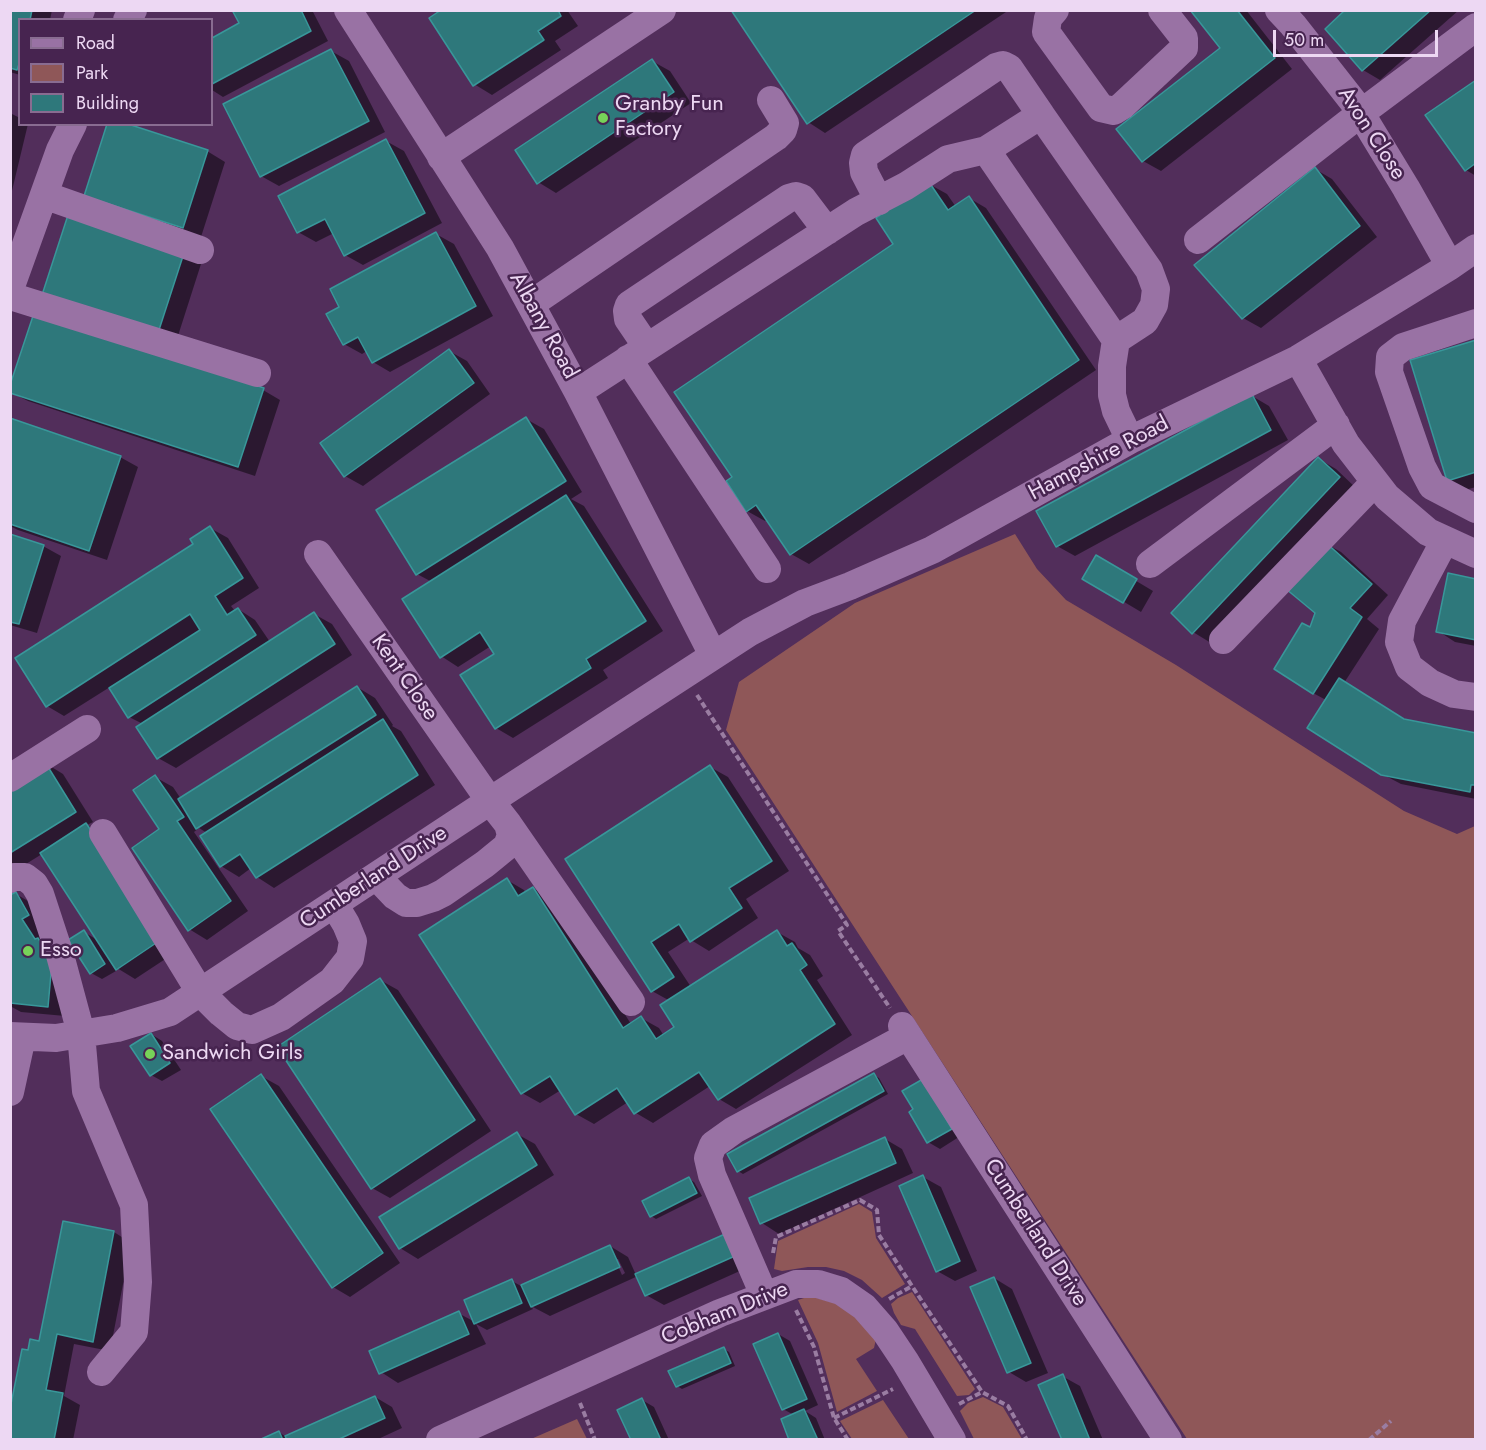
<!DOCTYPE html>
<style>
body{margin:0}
#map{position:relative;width:1486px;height:1450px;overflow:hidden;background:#522e5b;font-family:Jost,sans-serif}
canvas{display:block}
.frame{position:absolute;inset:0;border:12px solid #edd8f3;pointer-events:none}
.legend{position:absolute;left:18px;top:18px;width:195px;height:108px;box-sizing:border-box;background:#472450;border:2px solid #896c91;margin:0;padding:8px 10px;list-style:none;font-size:18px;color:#edd8f3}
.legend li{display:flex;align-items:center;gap:12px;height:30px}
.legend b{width:30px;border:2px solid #896c91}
.scale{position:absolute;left:1273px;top:30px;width:165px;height:27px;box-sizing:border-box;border:3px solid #edd8f3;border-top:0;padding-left:8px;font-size:18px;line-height:21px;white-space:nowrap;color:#edd8f3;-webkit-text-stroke:4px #472450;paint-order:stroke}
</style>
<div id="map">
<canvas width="1486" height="1450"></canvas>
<div class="frame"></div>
<ul class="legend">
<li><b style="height:8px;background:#9972a4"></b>Road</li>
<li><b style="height:16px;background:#8f5758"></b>Park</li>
<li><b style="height:16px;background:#2e787b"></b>Building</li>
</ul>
<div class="scale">50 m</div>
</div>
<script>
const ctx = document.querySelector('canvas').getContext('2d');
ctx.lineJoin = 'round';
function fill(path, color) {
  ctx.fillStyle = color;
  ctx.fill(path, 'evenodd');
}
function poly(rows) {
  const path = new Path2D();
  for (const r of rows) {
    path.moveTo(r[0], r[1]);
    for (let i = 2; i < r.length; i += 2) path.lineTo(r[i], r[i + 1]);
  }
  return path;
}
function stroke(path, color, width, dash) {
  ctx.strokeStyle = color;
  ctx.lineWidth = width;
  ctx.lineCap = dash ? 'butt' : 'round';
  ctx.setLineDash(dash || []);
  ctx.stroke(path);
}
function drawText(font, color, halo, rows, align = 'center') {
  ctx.font = font + ' Jost,sans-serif';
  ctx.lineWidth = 5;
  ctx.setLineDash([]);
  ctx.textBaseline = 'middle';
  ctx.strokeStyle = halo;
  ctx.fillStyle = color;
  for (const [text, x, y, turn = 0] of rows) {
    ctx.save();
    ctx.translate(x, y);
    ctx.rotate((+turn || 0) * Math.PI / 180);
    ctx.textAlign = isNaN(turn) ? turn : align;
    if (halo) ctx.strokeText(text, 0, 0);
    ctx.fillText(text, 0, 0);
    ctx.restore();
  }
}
fill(poly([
 [1015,534,1037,569,1066,600,1176,665,1404,811,1457,834,1475,826,1475,1439,1187,1439,726,730,739,682,855,603],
 [859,1204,872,1212,876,1238,905,1284,882,1298,862,1280,844,1271,826,1267,808,1267,782,1271,774,1269,778,1241],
 [912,1292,975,1389,969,1395,957,1396,915,1329,901,1325,894,1313,891,1304,898,1298],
 [810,1296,849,1307,876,1339,874,1348,856,1359,877,1391,837,1412,818,1343,798,1300],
 [983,1397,1003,1407,1022,1439,974,1439,960,1411,968,1403],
 [883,1400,909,1439,852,1439,840,1421],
 [577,1419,587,1439,531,1439]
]), '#8f5758');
fill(poly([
 [10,10,52,10,50,20,20,20,20,75,10,72],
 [234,10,312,10,328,41,223,97,212,90,212,40,241,24],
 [443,10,567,10,578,26,555,41,561,50,492,95,474,84],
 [733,10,1004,10,1006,12,825,133,808,122],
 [1192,10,1246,10,1292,69,1161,171,1143,161,1222,48],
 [1348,10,1459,10,1380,80,1363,70],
 [331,51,349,61,385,132,279,186,261,176],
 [652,61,670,71,691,103,556,193,538,182],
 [1476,81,1476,176,1466,170],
 [10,113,20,118,20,124,28,124,10,199],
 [386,141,404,151,442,223,363,265,345,255,334,233,316,242,298,232],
 [207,151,225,162,201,237,103,206],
 [1315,169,1332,179,1377,237,1261,328,1243,318,1197,265],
 [929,184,947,194,956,207,969,198,986,208,1096,370,809,564,791,554,768,519,765,521,747,511],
 [436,234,454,244,493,316,390,372,373,362,367,351,362,354,344,344,341,307],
 [183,254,201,264,176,342,61,305],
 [1476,342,1476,487,1465,490,1448,480],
 [449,351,467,361,490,394,363,486,345,476],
 [263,390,280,400,255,476,28,401,10,392],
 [1252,396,1269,406,1288,440,1075,556,1057,546],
 [526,419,544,429,582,492,571,499,584,506,663,631,603,670,608,678,513,738,496,728,496,654,491,646,458,667,441,656,432,582,417,574],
 [10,420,120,457,138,467,107,560,18,530,10,526],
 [1319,459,1336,469,1356,488,1211,643,1193,632],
 [210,528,228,538,259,588,231,606,235,611,238,609,255,620,270,642,314,614,332,624,352,655,176,768,158,758,143,724,129,717,110,687,64,716,47,706],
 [10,536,43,546,61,556,37,633,10,625],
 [1323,542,1341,552,1388,595,1367,619,1379,629,1344,683,1406,721,1476,735,1476,799,1401,784,1382,774,1326,700,1313,693,1311,628,1317,613],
 [1096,557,1153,591,1141,612,1084,578],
 [1476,580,1476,646,1455,642,1438,631],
 [357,687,375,698,393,725,392,726,401,731,435,785,274,888,257,877,251,868,239,877,221,866,207,833,199,828,194,832,248,911,207,940,189,929,161,830,155,777,173,787,181,799],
 [45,763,63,774,93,822,87,825,103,835,179,950,135,979,112,965,116,971,102,979,91,973,84,932,99,941,42,854,10,874,10,785],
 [710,767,728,777,789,871,746,899,758,918,709,951,691,940,690,938,668,952,691,987,777,932,795,942,798,948,810,955,823,976,817,980,852,1035,736,1109,719,1099,710,1086,653,1123,636,1113,628,1102,594,1124,576,1114,561,1090,540,1103,522,1093,507,880,524,890,526,893,533,888,551,898,631,1024,641,1018,659,1028,664,1036,676,1028,670,1001,652,991,567,860],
 [16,894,33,904,46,925,39,929,49,946,55,950,69,973,65,1016,21,1012,10,1006,10,897],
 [38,941,42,941,57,968,55,969],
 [380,980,398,990,491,1131,390,1198,372,1188],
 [151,1034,162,1041,181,1070,162,1081,151,1075],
 [874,1075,879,1078,888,1094,743,1174,738,1171],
 [261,1076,279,1086,400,1263,350,1297,333,1287],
 [905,1091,962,1135,940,1149,928,1142,916,1110],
 [517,1134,535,1144,554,1175,418,1259,400,1248,381,1217],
 [885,1139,902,1149,913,1173,779,1234,762,1223,751,1199],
 [923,1177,941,1187,977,1271,955,1281,937,1271],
 [689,1179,694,1182,702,1196,656,1219,651,1216],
 [114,1232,131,1243,110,1351,74,1344,64,1396,80,1405,73,1440,10,1440,29,1352,41,1342],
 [725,1235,751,1266,664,1305,646,1295,638,1276,550,1316,531,1306,533,1309,487,1330,476,1324,486,1344,398,1383,381,1372,458,1313,475,1322,512,1281,521,1286,610,1246,628,1257,636,1275],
 [615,1259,618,1259,625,1273,622,1275],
 [994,1278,1012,1289,1048,1373,1026,1382,1009,1372],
 [778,1334,790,1341,818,1405,805,1411,816,1418,825,1440,791,1440,794,1415,783,1409],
 [724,1349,729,1352,735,1366,682,1389,677,1386],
 [1062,1376,1080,1386,1103,1440,1064,1440],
 [375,1397,392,1407,402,1428,376,1440,262,1440,279,1432,286,1437],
 [642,1400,654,1407,669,1440,632,1440]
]), '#0007');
const building = poly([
 [10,10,32,10,30,20,20,20,20,61,17,70,10,68,10,10],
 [232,10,301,10,311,31,212,84,212,38,239,23,232,10],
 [441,10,558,10,561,16,538,31,544,40,473,86,429,18,441,10],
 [731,10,976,10,807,124,731,10],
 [1190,10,1237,10,1275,58,1142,162,1116,129,1220,48,1190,10],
 [1345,10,1431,10,1362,71,1325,29,1345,10],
 [331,49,369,121,260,177,223,104,331,49],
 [652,59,674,92,537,184,515,150,652,59],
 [1476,80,1476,163,1465,171,1425,115,1476,80],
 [107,124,128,124,208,150,183,228,84,196,107,124],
 [386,139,425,213,344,256,325,219,297,233,278,196,386,139],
 [1315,167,1360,226,1242,319,1194,265,1315,167],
 [929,182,948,210,969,196,1079,360,790,555,756,505,746,512,726,481,732,477,674,392,893,244,876,218,929,182],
 [68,215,184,253,158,333,42,295,68,215],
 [436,232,476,306,372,363,358,337,343,345,326,314,339,307,330,289,436,232],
 [34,313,264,388,238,467,10,393,10,385,34,313],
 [1476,340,1476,472,1447,481,1410,360,1476,340],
 [449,349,474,383,344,477,320,443,449,349],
 [1252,394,1271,430,1056,547,1036,511,1252,394],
 [526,417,566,481,416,575,376,510,526,417],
 [10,418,121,456,89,551,10,524,10,418],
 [1318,457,1340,477,1192,634,1171,613,1318,457],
 [566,495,646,621,586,659,591,668,495,729,460,675,494,654,480,632,440,658,402,599,566,495],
 [210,526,243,578,215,596,227,615,238,608,256,635,128,718,109,688,200,630,190,614,46,707,15,658,193,544,190,539,210,526],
 [10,534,44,545,19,624,10,622,10,534],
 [1323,540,1372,584,1350,608,1362,617,1313,694,1274,669,1302,623,1310,627,1315,613,1280,584,1323,540],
 [1096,555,1137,579,1123,603,1082,579,1096,555],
 [1448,573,1476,579,1476,640,1436,632,1448,573],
 [314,612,335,644,157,759,136,727,314,612],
 [1339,678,1404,719,1476,733,1476,785,1471,785,1470,792,1381,775,1307,728,1339,678],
 [357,686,376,715,196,829,178,799,357,686],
 [383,719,418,775,256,878,240,854,220,867,200,836,383,719],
 [45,762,76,812,10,853,10,783,45,762],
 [710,765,772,861,729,888,742,908,690,942,679,924,651,942,674,977,651,992,565,859,710,765],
 [155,775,184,817,177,821,231,901,188,931,132,848,159,829,133,790,155,775],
 [86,823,162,939,116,970,40,853,86,823],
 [507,878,518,896,533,887,623,1028,641,1016,656,1039,674,1027,660,1005,777,930,787,946,792,943,807,965,800,970,835,1024,718,1100,699,1072,634,1114,617,1088,575,1115,550,1076,521,1094,419,935,507,878],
 [16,892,29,915,22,919,35,939,38,938,52,962,48,1007,10,1003,10,895,16,892],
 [84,930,105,964,90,974,68,940,84,930],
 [380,978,475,1120,371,1189,277,1047,380,978],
 [151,1033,170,1063,150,1076,130,1046,151,1033],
 [874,1073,884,1091,737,1172,727,1154,874,1073],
 [261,1074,383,1253,332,1288,210,1109,261,1074],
 [923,1079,952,1129,927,1143,909,1112,913,1109,902,1091,923,1079],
 [517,1132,537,1165,399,1249,379,1217,517,1132],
 [885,1137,896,1163,760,1224,749,1198,885,1137],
 [923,1175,960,1261,936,1272,899,1186,923,1175],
 [689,1177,697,1193,650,1217,642,1201,689,1177],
 [63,1221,114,1231,93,1342,57,1334,46,1390,63,1393,54,1440,10,1440,10,1409,22,1349,28,1350,30,1339,39,1341,63,1221],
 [725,1234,735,1256,645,1296,635,1274,725,1234],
 [610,1245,620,1267,531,1307,521,1285,610,1245],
 [994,1277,1031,1363,1007,1373,970,1287,994,1277],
 [512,1279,522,1303,474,1324,464,1300,512,1279],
 [459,1311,469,1334,379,1374,369,1351,459,1311],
 [778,1333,807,1399,782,1410,753,1344,778,1333],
 [724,1347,731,1363,676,1387,668,1371,724,1347],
 [1063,1374,1090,1440,1062,1440,1038,1385,1063,1374],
 [375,1396,385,1418,337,1440,287,1440,285,1436,375,1396],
 [642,1398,661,1440,631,1440,617,1410,642,1398],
 [804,1409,818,1440,789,1440,781,1419,804,1409],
 [279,1431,283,1440,259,1440,279,1431]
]);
fill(building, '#2e787b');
stroke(building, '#39979a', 1.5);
stroke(poly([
 [697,695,847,925,838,931,890,1008],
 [773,1253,776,1237,860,1200,877,1210,879,1235,912,1286,982,1392,1008,1406,1027,1440],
 [889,1299,912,1286],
 [796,1310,814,1347,834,1418,848,1440],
 [580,1403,595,1440],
 [959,1404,982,1392],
 [834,1418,893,1389],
 [1369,1440,1391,1421]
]), '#9a7da2', 4, [6, 3]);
stroke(poly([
 [348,10,500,248,578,392,713,655],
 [1055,10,1048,18,1046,32,1101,108,1114,111,1122,106,1184,48,1184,38,1162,10],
 [1279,10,1293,25,1355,104,1406,188,1450,266],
 [77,20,81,10],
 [127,20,133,10],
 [986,150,1041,115,1149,270,1156,289,1154,305,1145,321,1116,340],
 [441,157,662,10],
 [44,195,200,250],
 [879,201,864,172,863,163,865,155,996,67,1003,65,1009,68,1041,115],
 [1198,240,1361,113,1476,27],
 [10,289,60,150,73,124],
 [10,296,257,373],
 [531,304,776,137,783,130,785,123,771,100],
 [1476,323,1403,347,1390,357,1389,372,1422,467,1432,486,1476,509],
 [647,347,628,319,627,311,629,305,789,198,796,196,802,198,827,231],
 [628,359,767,569],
 [1298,359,1346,444,1387,497,1428,532,1476,554],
 [578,392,856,212,906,186,948,159,986,150,1116,340,1112,366,1112,395,1116,411,1130,440],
 [1445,540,1402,621,1399,642,1409,667,1430,683,1454,694,1476,697],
 [318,554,490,801,508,824,631,1002],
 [1150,564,1336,425],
 [1223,640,1375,482],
 [10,778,87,729],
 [103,833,200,992,221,1013,237,1026,252,1030,281,1017,332,981,350,958,353,941,346,924,334,904],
 [376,876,395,896,406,903,417,903,433,898,443,893,485,864,507,846,511,835,508,824],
 [10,879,14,877,25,877,34,884,40,894,60,955,81,1033,86,1091,134,1205,138,1282,134,1332,101,1372],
 [902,1026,1168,1440],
 [10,1036,56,1038,117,1028,170,1012,490,801,750,632,805,603,850,586,932,550,1130,440,1298,359,1450,266,1476,248],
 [10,1092,22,1037],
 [764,1295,712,1175,708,1158,713,1145,734,1130,908,1036],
 [440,1440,720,1313,796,1284,818,1284,841,1291,864,1307,885,1331,905,1361,952,1440]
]), '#9972a4', 28);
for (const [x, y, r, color] of [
 [603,118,6,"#77d259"],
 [28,951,6,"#77d259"],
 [150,1054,6,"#77d259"]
]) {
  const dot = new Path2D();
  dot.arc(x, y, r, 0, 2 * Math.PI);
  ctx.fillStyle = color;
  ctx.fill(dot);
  stroke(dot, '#472450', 2);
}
drawText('22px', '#edd8f3', '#472450', [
 ["Granby Fun",615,105],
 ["Factory",615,130],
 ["Esso",40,951],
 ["Sandwich Girls",162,1054]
], 'left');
drawText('22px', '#edd8f3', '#472450', [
 ["Avon Close",1371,134,57],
 ["Albany Road",543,326,61],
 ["Hampshire Road",1099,459,-28],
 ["Kent Close",404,678,55],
 ["Cumberland Drive",374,878,-33],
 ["Cumberland Drive",1035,1233,57],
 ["Cobham Drive",725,1314,-22]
]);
</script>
